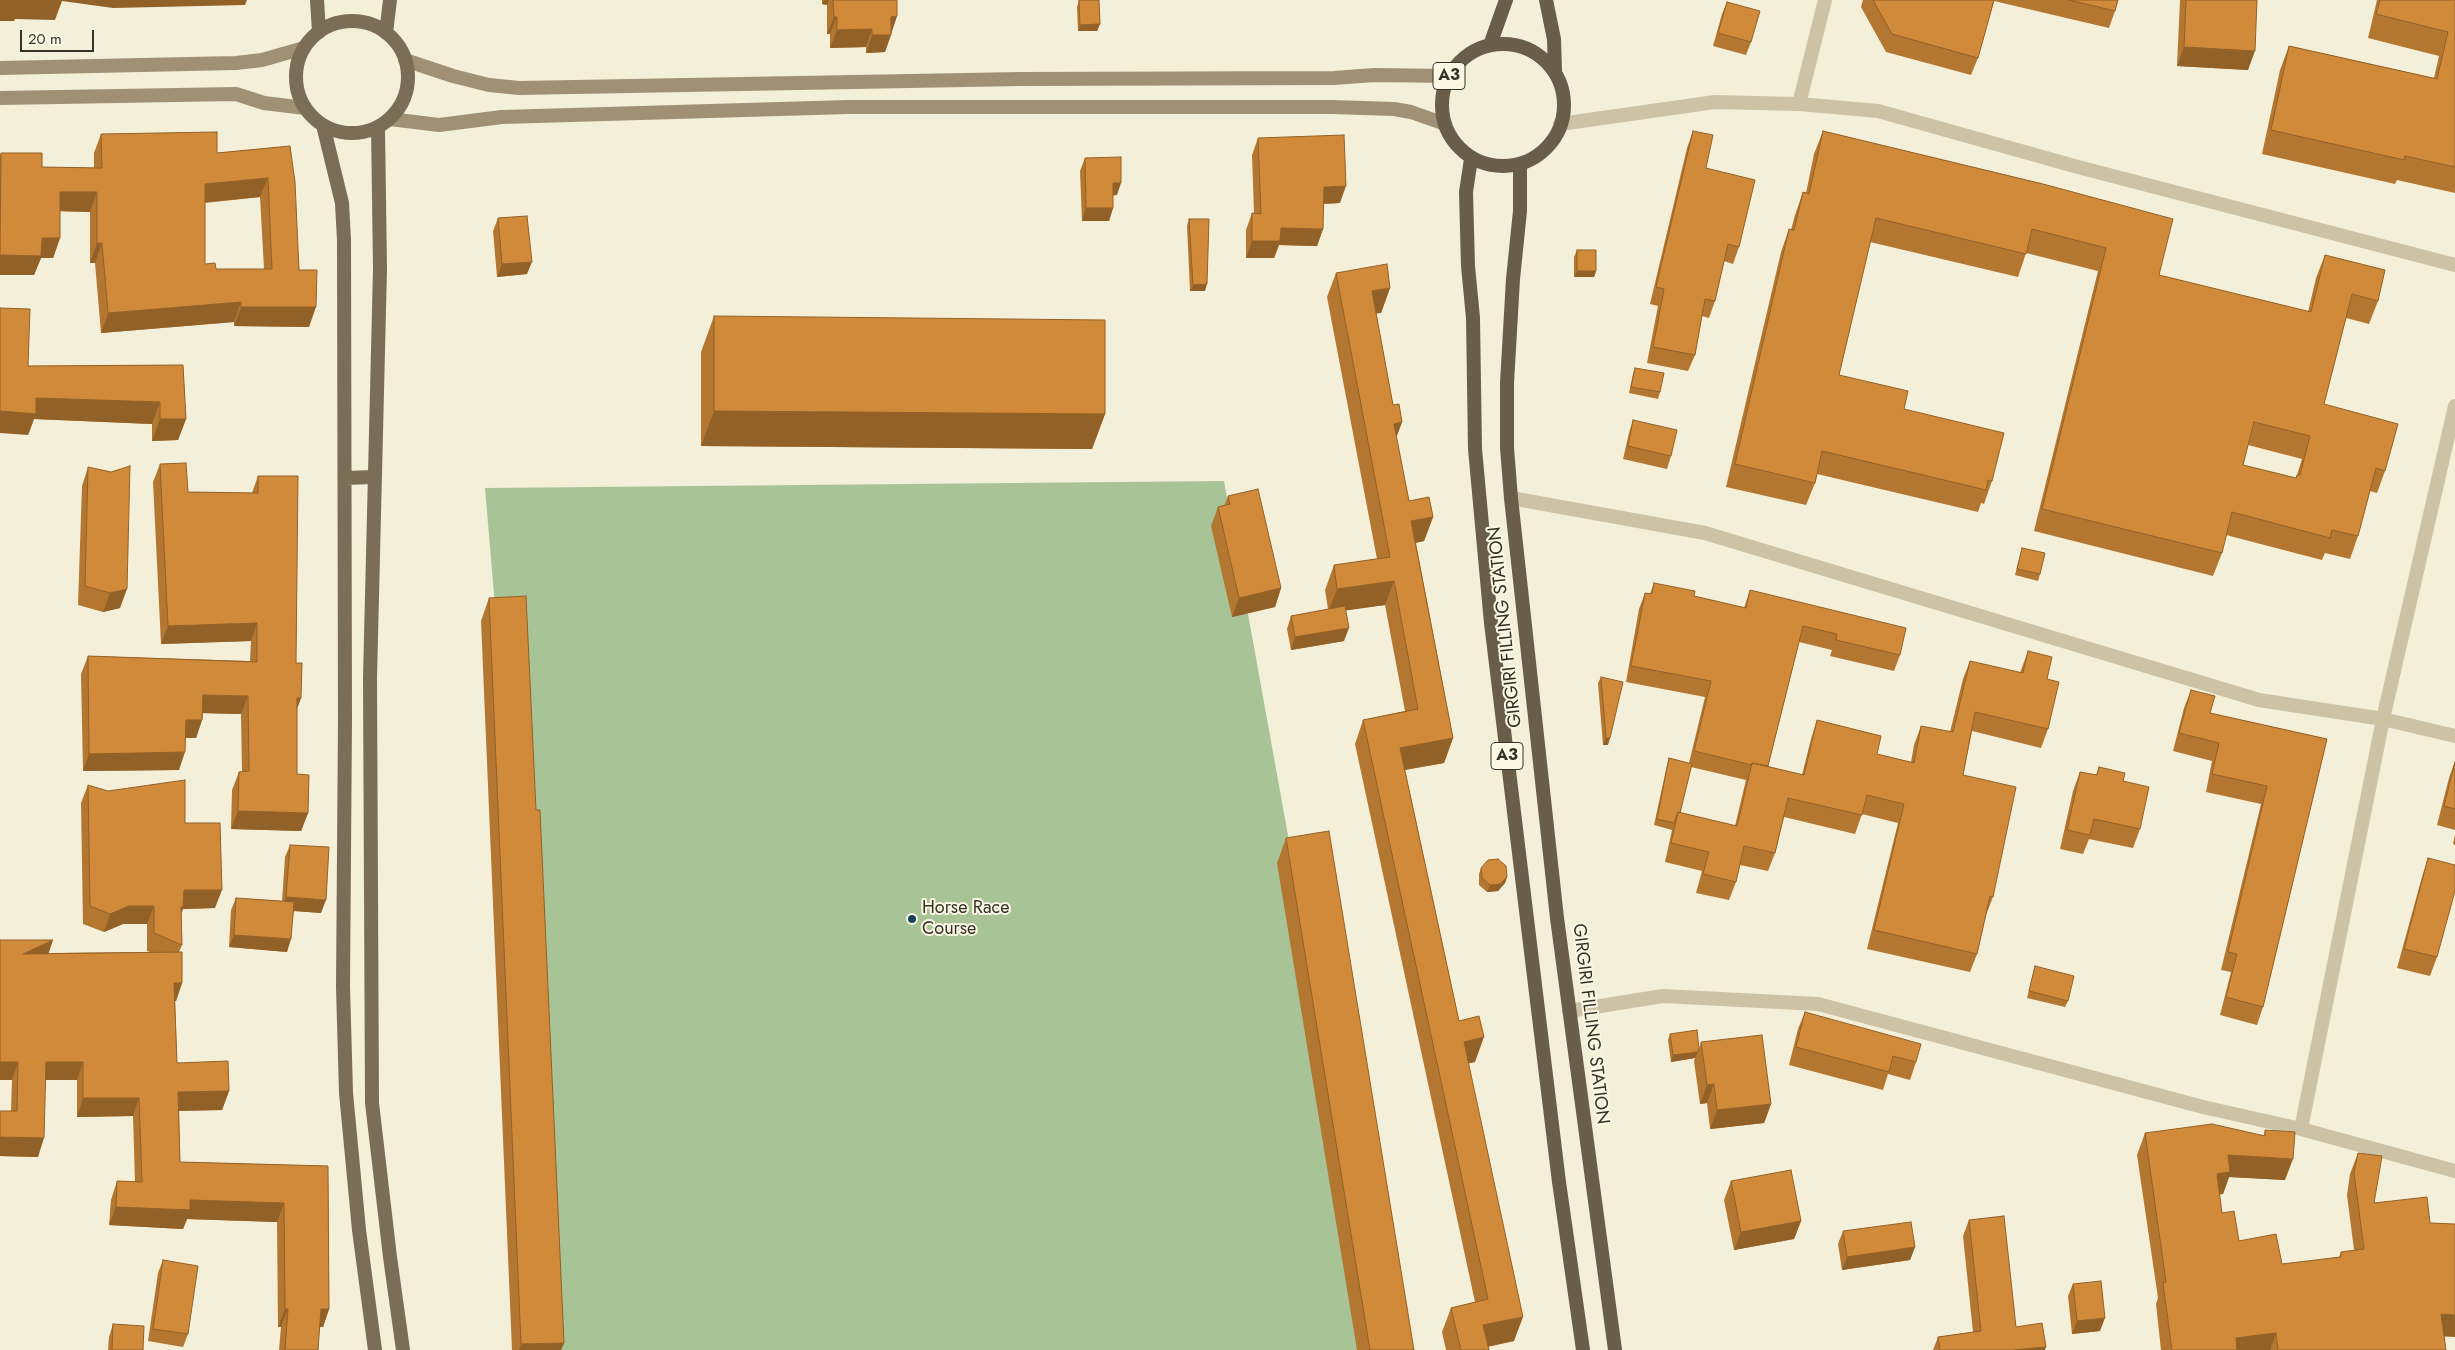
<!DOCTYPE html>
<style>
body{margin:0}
#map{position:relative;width:2455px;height:1350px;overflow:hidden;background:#f4efd9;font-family:Jost,sans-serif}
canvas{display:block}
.scale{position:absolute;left:20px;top:30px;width:74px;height:22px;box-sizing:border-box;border:2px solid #373026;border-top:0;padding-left:6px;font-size:15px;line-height:18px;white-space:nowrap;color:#373026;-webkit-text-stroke:4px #fbf7e5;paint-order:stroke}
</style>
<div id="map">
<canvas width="2455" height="1350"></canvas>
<div class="scale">20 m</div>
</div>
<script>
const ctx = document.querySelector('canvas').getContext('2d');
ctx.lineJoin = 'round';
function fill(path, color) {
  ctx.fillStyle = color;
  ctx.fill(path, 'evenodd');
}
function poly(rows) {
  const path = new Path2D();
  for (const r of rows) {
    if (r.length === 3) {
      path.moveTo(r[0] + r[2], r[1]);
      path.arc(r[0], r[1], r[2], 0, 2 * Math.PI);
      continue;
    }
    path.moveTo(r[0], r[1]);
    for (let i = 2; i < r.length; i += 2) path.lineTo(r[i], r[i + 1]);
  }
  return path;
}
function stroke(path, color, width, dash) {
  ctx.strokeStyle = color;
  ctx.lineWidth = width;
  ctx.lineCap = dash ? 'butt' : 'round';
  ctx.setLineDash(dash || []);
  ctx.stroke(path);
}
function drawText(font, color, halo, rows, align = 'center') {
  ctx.font = font + ' Jost,sans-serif';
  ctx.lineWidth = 4;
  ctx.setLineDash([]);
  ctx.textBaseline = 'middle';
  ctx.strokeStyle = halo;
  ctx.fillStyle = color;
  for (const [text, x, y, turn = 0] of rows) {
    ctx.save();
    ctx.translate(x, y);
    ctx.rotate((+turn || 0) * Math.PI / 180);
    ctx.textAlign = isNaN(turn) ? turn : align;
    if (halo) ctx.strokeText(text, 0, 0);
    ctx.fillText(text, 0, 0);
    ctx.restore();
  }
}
fill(poly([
 [1224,481,1381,1350,558,1350,485,488]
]), '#a8c497');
stroke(poly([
 [1799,104,1825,0],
 [1560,124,1715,102,1799,104,1878,111,2078,167,2455,265],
 [1511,498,1705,533,2259,700,2383,719,2455,736],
 [1569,1011,1663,996,1818,1004,2203,1107,2301,1129,2455,1171],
 [2301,1129,2383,719,2455,406]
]), '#cdc2a4', 14);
stroke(poly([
 [405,60,453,76,489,85,519,88,1021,79,1334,78,1374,75,1449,76],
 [0,68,236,63,262,60,304,48],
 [0,98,236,94,264,103,305,108],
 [390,119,439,125,502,117,849,107,1332,107,1394,109,1411,112,1445,124]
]), '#a09175', 14);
stroke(poly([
 [317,0,319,32],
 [352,77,56],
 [386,33,390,0],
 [323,125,342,203,344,240,345,719,343,987,346,1093,359,1230,375,1350],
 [378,127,380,269,370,678,372,1103,390,1257,403,1350],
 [345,478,374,477]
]), '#7b6d56', 14);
stroke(poly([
 [1546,0,1554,39,1555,71],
 [1503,105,61],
 [1490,45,1506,0],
 [1471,159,1466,192,1468,266,1473,318,1475,449,1491,623,1559,1182,1583,1350],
 [1520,165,1520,211,1513,279,1507,383,1507,448,1511,498,1557,918,1615,1350]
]), '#6a5d49', 14);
fill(poly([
 [822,0,897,0,897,16,885,52,866,53,866,47,830,48,830,34,827,34,827,5,822,4],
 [1079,0,1100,24,1097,31,1078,31,1077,7],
 [1863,0,2118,0,2115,11,2109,28,1994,1,1978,58,1971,75,1886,52,1861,7],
 [2180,0,2257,0,2248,70,2177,66],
 [2377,0,2455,0,2455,193,2397,180,2395,184,2262,154,2280,70,2289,46,2434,78,2439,56,2368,38],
 [1727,2,1751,42,1746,55,1713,46,1722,14],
 [1693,131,1706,168,1739,247,1733,264,1724,261,1715,301,1709,318,1702,316,1695,355,1688,371,1647,363,1658,306,1650,304,1687,148],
 [1823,131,2043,184,2159,275,2308,312,2316,278,2325,255,2378,301,2369,324,2346,318,2324,404,2385,471,2377,493,2370,491,2358,536,2350,559,2325,553,2322,560,2226,535,2222,553,2213,576,2034,531,2098,271,2026,253,2018,277,1870,242,1839,375,1904,409,1992,481,1984,504,1981,503,1978,512,1817,474,1815,483,1806,505,1726,487,1781,252,1789,229,1791,230,1795,215,1803,192,1806,193,1814,154],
 [2248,445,2302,459,2296,478,2243,465],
 [101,134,217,153,290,146,299,270,309,327,234,326,234,322,101,333,95,263,90,263,90,212,60,211,60,238,53,258,41,258,34,275,0,275,0,155,1,153,42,167,94,168,94,153],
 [260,197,264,269,216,269,205,264,205,203],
 [1258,138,1340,203,1323,204,1323,229,1317,246,1279,245,1274,258,1246,258,1246,230,1252,213,1254,213,1252,155],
 [1085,158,1117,195,1113,195,1113,208,1109,221,1082,221,1080,171],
 [498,218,527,274,497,277,493,231],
 [1189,219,1205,291,1190,291,1187,226],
 [1577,250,1596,271,1594,277,1574,277,1574,257],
 [1336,273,1390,288,1381,313,1376,313,1393,405,1402,422,1396,438,1409,501,1433,517,1424,541,1416,543,1453,738,1444,763,1405,770,1459,1021,1475,1062,1468,1063,1514,1341,1488,1347,1489,1350,1446,1350,1442,1332,1451,1308,1475,1302,1355,744,1363,720,1405,711,1385,605,1346,610,1344,641,1291,650,1287,629,1291,616,1328,609,1325,590,1334,565,1377,559,1327,297],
 [714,316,1105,414,1092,449,701,446,701,352],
 [183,365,186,419,178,440,152,441,152,424,34,419,28,435,28,366],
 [1635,368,1660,392,1658,399,1629,393,1633,374],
 [1633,420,1671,456,1667,469,1623,459,1629,433],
 [160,464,188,492,252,493,258,476,296,663,301,698,297,709,297,774,308,813,301,831,231,829,232,790,239,772,242,772,241,714,203,713,202,720,196,738,185,738,179,770,83,771,81,674,88,656,250,661,251,641,161,644,153,482],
 [88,467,120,608,103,612,78,605,82,486],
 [1228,496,1281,588,1275,607,1232,617,1211,526,1218,507,1224,506],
 [2022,548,2040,574,2038,581,2015,575],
 [1654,583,1694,596,1744,608,1750,590,1900,655,1894,671,1830,656,1832,650,1799,642,1768,766,1802,775,1811,739,1817,720,1877,754,1911,762,1914,745,1921,726,1950,732,1963,679,1970,661,2020,673,2028,651,2047,679,2048,729,2041,748,1972,731,1963,775,1993,897,1986,915,1977,954,1970,972,1867,949,1898,823,1862,814,1855,834,1784,817,1775,853,1768,871,1740,865,1736,882,1729,900,1696,893,1702,871,1665,862,1672,830,1654,825,1667,765,1669,758,1689,763,1705,697,1626,682,1639,609,1645,593,1650,594],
 [1691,767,1746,780,1735,826,1680,813],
 [489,598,536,810,564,1343,561,1350,512,1350,481,621],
 [1601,677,1608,745,1603,745,1598,683],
 [2191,690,2210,713,2327,739,2263,1007,2257,1025,2220,1015,2231,972,2221,970,2261,804,2206,792,2212,761,2173,751,2184,708],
 [2455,761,2455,830,2437,825,2449,778],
 [2099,767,2123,781,2140,829,2133,848,2089,839,2083,854,2060,849,2073,791,2080,772,2096,775],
 [88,785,185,823,215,908,183,909,181,913,182,945,179,952,182,983,176,1001,175,1001,177,1063,229,1091,222,1110,179,1111,180,1162,328,1166,329,1309,323,1327,319,1327,318,1350,279,1350,281,1327,278,1327,277,1222,187,1219,183,1229,109,1225,111,1200,117,1181,135,1182,133,1116,77,1117,77,1080,45,1080,38,1157,0,1156,0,1111,11,1111,12,1080,0,1080,0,940,49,953,150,952,147,951,147,924,123,924,104,932,83,924,81,803],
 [2455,835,2455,845,2453,844],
 [1286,838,1414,1350,1357,1350,1277,863],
 [290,845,321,913,294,911,287,952,229,947,231,910,236,898,282,901,285,857],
 [2428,858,2437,957,2430,976,2397,968,2422,877],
 [1481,868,1507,877,1505,883,1498,891,1487,892,1479,885,1479,874],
 [2035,966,2068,1001,2065,1007,2027,998],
 [1805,1012,1916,1062,1910,1080,1888,1074,1883,1090,1789,1065,1798,1029],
 [1670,1034,1699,1049,1701,1042,1771,1104,1764,1123,1710,1129,1707,1103,1700,1104,1694,1061,1695,1058,1671,1062,1668,1040],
 [2265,1130,2285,1180,2229,1177,2223,1194,2219,1194,2222,1213,2239,1241,2282,1264,2339,1257,2341,1252,2354,1250,2347,1195,2350,1174,2358,1153,2374,1203,2444,1336,2446,1350,2161,1350,2156,1304,2158,1298,2137,1155,2145,1133,2264,1135],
 [1731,1181,1801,1221,1794,1239,1734,1250,1724,1200],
 [1969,1220,2016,1327,2045,1350,1933,1350,1938,1337,1973,1332,1963,1236],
 [1843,1231,1915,1247,1910,1260,1842,1270,1838,1244],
 [163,1260,188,1334,183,1347,148,1341,158,1273],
 [2073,1284,2100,1331,2072,1334,2068,1296],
 [113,1324,143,1350,108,1350,109,1337]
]), '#b47731');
fill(poly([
 [0,0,247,0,245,5,113,8,62,1,55,20,15,19,14,21,0,21],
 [824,0,829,0,827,5,822,4],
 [897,16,891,34,891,17],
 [834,17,837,17,830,34,827,34],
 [1100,24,1097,31,1078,31,1080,25],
 [872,29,866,47,830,48,837,30],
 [872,35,891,35,885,52,866,53],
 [2184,47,2255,51,2248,70,2177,66],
 [268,178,260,197,198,203,205,184],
 [1113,183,1121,183,1117,195,1108,196],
 [1346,186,1340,203,1317,204,1324,187],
 [60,192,97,192,90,212,53,211],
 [1086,208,1113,208,1109,221,1082,221],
 [1281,228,1323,229,1317,246,1279,245,1274,258,1246,258,1252,241],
 [42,238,60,238,53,258,41,258,34,275,0,275,0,255],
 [97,243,102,243,95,263,90,263],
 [532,262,527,274,497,277,502,264],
 [1577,271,1596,271,1594,277,1574,277],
 [1207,284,1205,291,1190,291,1193,285],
 [1390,288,1381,313,1363,315,1372,291],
 [241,302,234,322,101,333,108,313],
 [241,307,316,307,309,327,234,326],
 [36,398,160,402,152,424,34,419,28,435,0,433,0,411],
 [714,411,1105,414,1092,449,701,446],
 [160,419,186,419,178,440,152,441],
 [1402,422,1393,446,1394,424],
 [1433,517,1424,541,1403,545,1411,521],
 [1394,581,1385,605,1328,613,1337,589],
 [1281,588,1275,607,1232,617,1239,598],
 [127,589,120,608,103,612,110,593],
 [257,623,251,641,161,644,168,626],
 [1349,628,1344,641,1291,650,1295,637],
 [203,695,248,696,241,714,197,713],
 [297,698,301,698,294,716],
 [186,720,202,720,196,738,179,738],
 [1453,738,1444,763,1392,772,1400,748],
 [1606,738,1610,738,1608,745,1603,745],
 [185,752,179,770,83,771,89,754],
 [238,811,308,813,301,831,231,829],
 [1507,877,1505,883,1498,891,1487,892,1490,885],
 [184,890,222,890,215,908,183,909,177,925],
 [286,897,326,900,321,913,281,910],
 [129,906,154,906,147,924,123,924,104,932,110,914],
 [234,935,291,939,287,952,229,947],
 [53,940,47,958,23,954],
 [174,983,182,983,176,1001,167,1001],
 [1484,1037,1475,1062,1455,1066,1464,1042],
 [1698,1052,1695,1058,1671,1062,1673,1055],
 [0,1062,18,1062,12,1080,0,1080],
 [46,1062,83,1062,77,1080,39,1080],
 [1714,1084,1707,1103,1700,1104,1707,1085],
 [229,1091,222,1110,171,1111,178,1092],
 [83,1098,139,1098,133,1116,77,1117],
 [1771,1104,1764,1123,1710,1129,1717,1110],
 [0,1137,44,1138,38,1157,0,1156],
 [2228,1155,2293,1159,2285,1180,2229,1177,2223,1194,2209,1196,2217,1174],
 [190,1200,284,1203,277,1222,187,1219,183,1229,109,1225,116,1207],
 [1801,1221,1794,1239,1734,1250,1741,1232],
 [1915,1247,1910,1260,1842,1270,1847,1257],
 [285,1309,288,1309,281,1327,278,1327],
 [321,1309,329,1309,323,1327,314,1327],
 [2441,1314,2455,1315,2455,1337,2434,1336],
 [1523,1317,1514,1341,1474,1349,1483,1325],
 [2105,1318,2100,1331,2072,1334,2077,1321],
 [2276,1333,2270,1350,2231,1350,2236,1338],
 [564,1343,561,1350,519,1350,521,1344],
 [2046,1347,2045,1350,2013,1350]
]), '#926128');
const building = poly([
 [833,0,897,0,897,16,891,17,891,35,872,35,872,29,837,30,837,17,834,17,833,0],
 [1079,0,1099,0,1100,24,1080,25,1079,0],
 [1873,0,1994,0,1978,58,1892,34,1873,0],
 [2069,0,2118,0,2115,11,2069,0],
 [2186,0,2257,0,2255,51,2184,47,2186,0],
 [2380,0,2455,0,2455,167,2405,156,2404,160,2271,130,2289,46,2437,79,2448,32,2376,14,2380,0],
 [1727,2,1760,11,1751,42,1718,33,1727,2],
 [1693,131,1713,135,1706,168,1755,180,1739,247,1728,244,1715,301,1705,299,1695,355,1653,347,1664,289,1656,287,1693,131],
 [1823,131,2043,184,2173,219,2159,275,2311,312,2325,255,2385,270,2378,301,2352,294,2324,404,2398,424,2385,471,2376,468,2358,536,2332,530,2330,538,2232,512,2222,553,2042,509,2106,248,2032,229,2026,254,1876,218,1839,375,1908,391,1904,409,2004,433,1992,481,1988,480,1986,490,1822,451,1815,483,1735,464,1789,229,1794,230,1803,192,1809,194,1823,131],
 [2254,422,2310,436,2300,475,2297,475,2296,478,2243,465,2254,422],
 [217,132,217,153,290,146,295,182,299,270,317,270,316,307,241,307,241,302,108,313,102,243,97,243,97,192,60,192,60,238,42,238,41,256,0,255,1,153,42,153,42,167,102,168,101,134,217,132],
 [268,178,272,269,216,269,215,263,205,264,205,184,268,178],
 [1344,135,1346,186,1324,187,1323,229,1281,228,1280,241,1252,241,1252,213,1261,214,1258,138,1344,135],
 [1121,157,1121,183,1113,183,1113,208,1086,208,1085,158,1121,157],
 [527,216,532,262,502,264,498,218,527,216],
 [1189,219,1209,219,1207,284,1193,285,1189,219],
 [1577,250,1596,250,1596,271,1577,271,1577,250],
 [1387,264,1390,288,1372,291,1393,405,1399,404,1402,422,1394,424,1409,501,1429,497,1433,517,1411,521,1453,738,1400,748,1459,1021,1479,1016,1484,1037,1464,1042,1523,1317,1483,1325,1489,1350,1461,1350,1451,1308,1488,1299,1363,720,1418,709,1394,581,1337,589,1334,565,1390,557,1336,273,1387,264],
 [0,308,30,309,28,366,183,365,186,419,160,419,160,402,36,398,36,414,0,411,0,308],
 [714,316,1105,320,1105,414,714,411,714,316],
 [1635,368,1664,373,1660,392,1631,387,1635,368],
 [1633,420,1677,430,1671,456,1628,446,1633,420],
 [186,463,188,492,258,493,258,476,298,476,296,663,302,663,301,698,297,698,297,774,309,775,308,813,238,811,239,772,249,771,248,696,203,695,202,720,186,720,185,752,89,754,88,656,257,662,257,623,168,626,160,464,186,463],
 [130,466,127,589,110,593,85,586,88,467,111,472,130,466],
 [1258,489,1281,588,1239,598,1218,507,1230,504,1228,496,1258,489],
 [2022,548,2045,553,2040,574,2017,569,2022,548],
 [1654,583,1695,591,1694,596,1746,608,1750,590,1906,628,1900,655,1836,640,1837,634,1803,626,1768,766,1752,763,1752,765,1694,751,1711,681,1631,666,1645,593,1652,594,1654,583],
 [526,596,536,810,540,810,564,1343,521,1344,489,598,526,596],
 [1345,606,1349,628,1295,637,1291,616,1345,606],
 [2028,651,2052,657,2047,679,2059,682,2048,729,1975,712,1963,775,2016,787,1993,897,1990,896,1977,954,1874,930,1904,804,1867,795,1862,815,1788,798,1775,853,1744,846,1736,882,1703,874,1709,852,1671,843,1678,812,1737,826,1752,763,1804,775,1817,720,1881,736,1877,754,1914,763,1921,726,1953,732,1970,661,2023,673,2028,651],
 [1601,677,1623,682,1610,738,1606,738,1601,677],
 [2191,690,2215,696,2210,713,2327,739,2263,1007,2226,997,2237,954,2228,952,2267,786,2212,774,2219,743,2179,733,2191,690],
 [1669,758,1692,764,1680,813,1678,812,1674,823,1657,819,1669,758],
 [2455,762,2455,809,2444,806,2455,762],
 [2099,767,2125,773,2123,781,2149,787,2140,829,2094,819,2090,835,2067,830,2080,772,2097,775,2099,767],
 [185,780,185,823,220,823,222,890,184,890,183,907,181,907,182,945,154,933,154,906,129,906,110,914,90,906,88,785,108,791,185,780],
 [1329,831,1414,1350,1370,1350,1286,838,1329,831],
 [290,845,329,847,326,900,286,897,290,845],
 [2428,858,2455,865,2455,891,2437,957,2404,949,2428,858],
 [1498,859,1506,866,1507,877,1500,884,1490,885,1482,878,1481,868,1488,860,1498,859],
 [236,898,294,902,291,939,234,935,236,898],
 [0,940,53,940,23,954,182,952,182,983,174,983,177,1063,228,1061,229,1091,178,1092,180,1162,328,1166,329,1309,321,1309,318,1350,285,1350,288,1309,285,1309,284,1203,190,1200,190,1210,116,1207,117,1181,142,1182,139,1098,83,1098,83,1062,46,1062,44,1138,0,1137,0,1111,17,1111,18,1062,0,1062,0,940],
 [2035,966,2074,976,2068,1001,2029,991,2035,966],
 [1805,1012,1921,1044,1916,1062,1893,1056,1889,1072,1796,1047,1805,1012],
 [1697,1030,1699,1049,1698,1052,1673,1055,1670,1034,1697,1030],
 [1762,1035,1771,1104,1717,1110,1714,1084,1707,1085,1701,1042,1762,1035],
 [2212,1124,2265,1136,2265,1130,2295,1132,2293,1159,2228,1155,2230,1172,2217,1174,2222,1213,2234,1211,2239,1241,2276,1234,2282,1264,2341,1257,2341,1252,2364,1249,2354,1173,2358,1153,2382,1156,2374,1203,2427,1197,2430,1223,2455,1224,2455,1315,2441,1314,2446,1350,2278,1350,2276,1333,2236,1338,2237,1350,2172,1350,2163,1283,2166,1282,2145,1133,2212,1124],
 [1791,1170,1801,1221,1741,1232,1731,1181,1791,1170],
 [2004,1216,2016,1327,2042,1323,2046,1347,2013,1350,1940,1350,1938,1337,1981,1331,1969,1220,2004,1216],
 [1911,1222,1915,1247,1847,1257,1843,1231,1911,1222],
 [163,1260,198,1266,188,1334,153,1329,163,1260],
 [2101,1281,2105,1318,2077,1321,2073,1284,2101,1281],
 [113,1324,144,1326,143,1350,112,1350,113,1324]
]);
fill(building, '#d18a39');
stroke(building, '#926128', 1);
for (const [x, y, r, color] of [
 [912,919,5,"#18445c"]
]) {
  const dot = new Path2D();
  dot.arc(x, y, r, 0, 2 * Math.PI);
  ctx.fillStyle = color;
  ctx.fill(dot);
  stroke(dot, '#fbf7e5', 2);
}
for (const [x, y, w] of [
 [1449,76,32],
 [1507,756,32]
]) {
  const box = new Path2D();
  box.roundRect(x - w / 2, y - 13.5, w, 27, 4);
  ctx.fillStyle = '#fbf7e5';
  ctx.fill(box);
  stroke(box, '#373026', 1);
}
drawText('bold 16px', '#373026', null, [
 ["A3",1449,76],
 ["A3",1507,756]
]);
drawText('18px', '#373026', '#fbf7e5', [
 ["GIRGIRI FILLING STATION",1506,627,-96],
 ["GIRGIRI FILLING STATION",1590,1024,83]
]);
drawText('18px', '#373026', '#fbf7e5', [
 ["Horse Race",922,909],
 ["Course",922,930]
], 'left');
</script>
